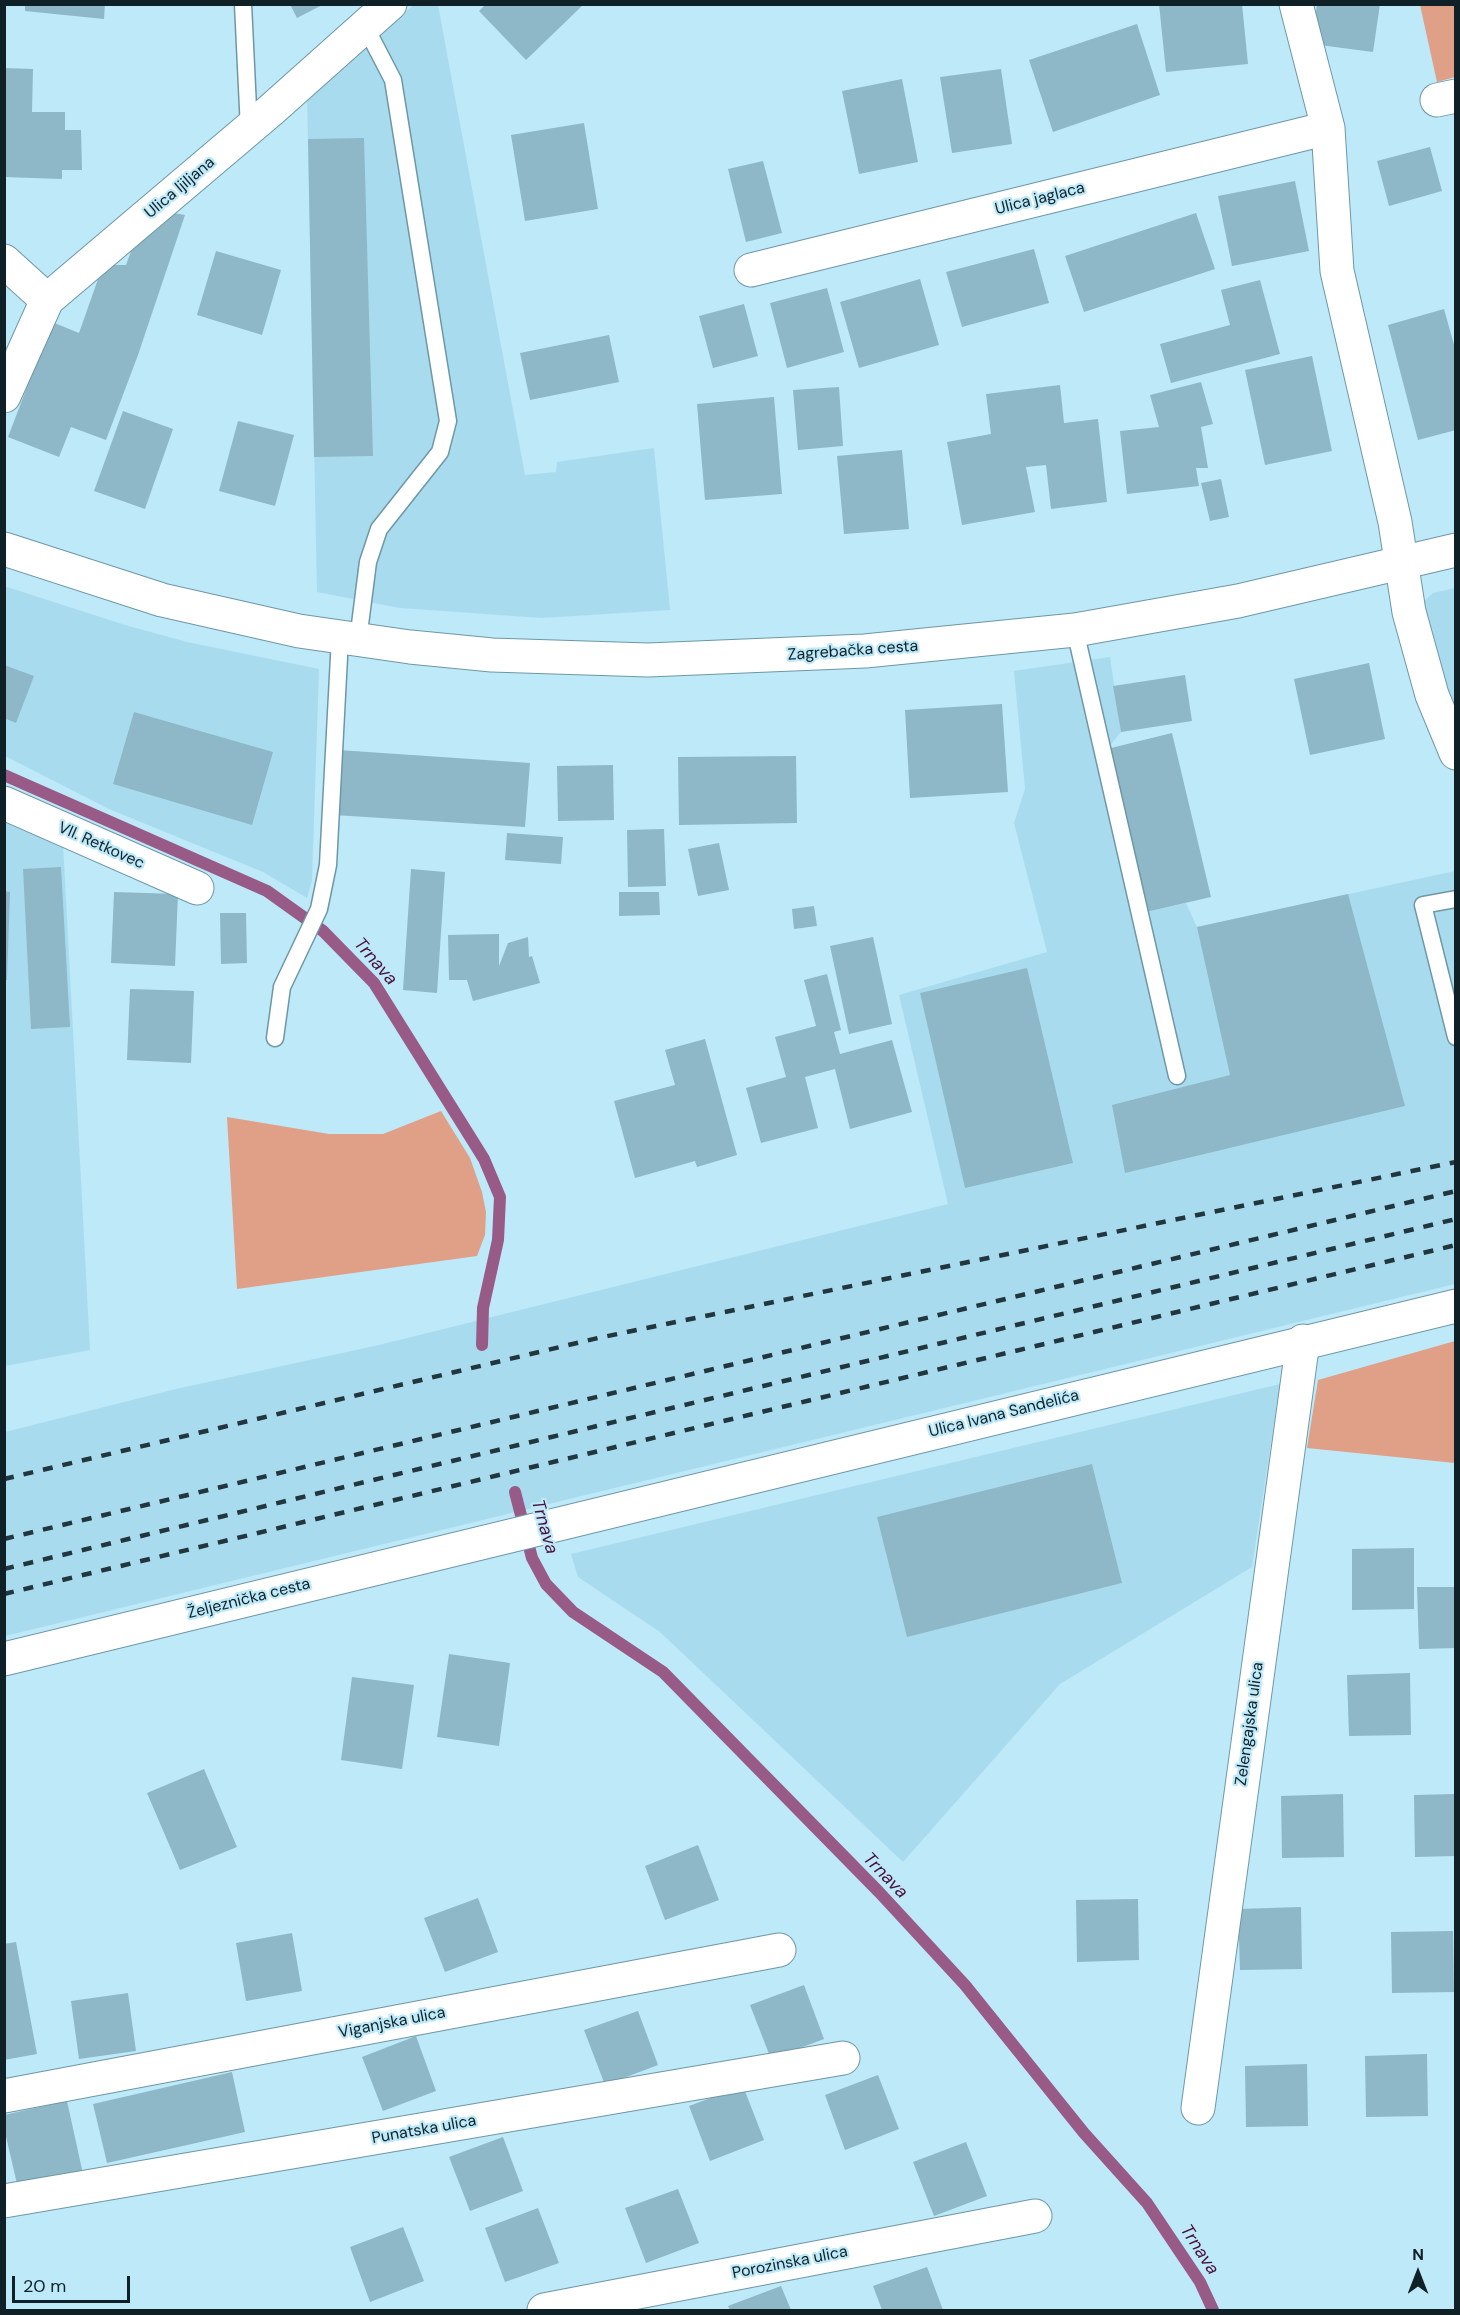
<!DOCTYPE html>
<meta charset="utf-8">
<style>
body{margin:0}
#map{position:relative;width:1460px;height:2315px;overflow:hidden;background:#bde9f9;font-family:"DM Sans",sans-serif}
canvas{display:block}
.frame{position:absolute;inset:0;border:6px solid #0f2026;pointer-events:none}
.north{position:absolute;left:1388px;top:2243px;width:60px;height:60px;-webkit-text-stroke:4px #bde9f9;paint-order:stroke;rotate:0deg;font-size:16px;font-weight:700;line-height:24px;text-align:center;color:#0f2026}
.north::after{content:'';display:block;margin:auto;width:21px;height:27px;background:#0f2026;clip-path:polygon(50% 0,100% 100%,50% 72%,0 100%)}
.scale{position:absolute;left:12px;top:2276px;width:118px;height:27px;box-sizing:border-box;border:3px solid #0f2026;border-top:0;padding-left:8px;font-size:18px;line-height:21px;white-space:nowrap;color:#0f2026;-webkit-text-stroke:4px #bde9f9;paint-order:stroke}
</style>
<div id="map">
<canvas width="1460" height="2315"></canvas>
<div class="frame"></div>
<div class="north">N</div>
<div class="scale">20 m</div>
</div>
<script>
const ctx = document.querySelector('canvas').getContext('2d');
ctx.lineJoin = 'round';
function fill(path, color) {
  ctx.fillStyle = color;
  ctx.fill(path, 'evenodd');
}
function poly(rows) {
  const path = new Path2D();
  for (const r of rows) {
    path.moveTo(r[0], r[1]);
    for (let i = 2; i < r.length; i += 2) path.lineTo(r[i], r[i + 1]);
  }
  return path;
}
function stroke(path, color, width, dash) {
  ctx.strokeStyle = color;
  ctx.lineWidth = width;
  ctx.lineCap = dash ? 'butt' : 'round';
  ctx.setLineDash(dash || []);
  ctx.stroke(path);
}
function drawText(font, color, halo, rows, align = 'center') {
  ctx.font = font + ' "DM Sans",sans-serif';
  ctx.lineWidth = 4.5;
  ctx.setLineDash([]);
  ctx.textBaseline = 'middle';
  ctx.strokeStyle = halo;
  ctx.fillStyle = color;
  for (const [text, x, y, turn = 0] of rows) {
    ctx.save();
    ctx.translate(x, y);
    ctx.rotate((+turn || 0) * Math.PI / 180);
    ctx.textAlign = isNaN(turn) ? turn : align;
    if (halo) ctx.strokeText(text, 0, 0);
    ctx.fillText(text, 0, 0);
    ctx.restore();
  }
}
fill(poly([
 [414,5,438,5,525,475,556,472,557,462,654,448,670,610,542,618,400,608,317,592,307,90],
 [4,586,125,625,187,642,319,669,312,880,307,898,263,872,109,809,5,756],
 [1455,588,1455,713,1420,622,1421,604,1433,593],
 [1110,657,1121,732,1107,749,1146,912,1186,903,1197,927,1455,871,1455,1284,5,1636,5,1432,176,1389,379,1345,948,1204,899,995,1047,952,1014,823,1025,789,1014,671],
 [5,816,63,843,90,1350,5,1366],
 [1280,1384,1252,1567,1060,1684,903,1862,660,1632,578,1577,571,1554]
]), '#a9dbef');
fill(poly([
 [1420,5,1455,5,1455,77,1437,82],
 [441,1111,470,1158,482,1192,486,1212,485,1235,477,1256,237,1289,227,1117,329,1134,383,1134],
 [1455,1341,1455,1463,1307,1448,1318,1380]
]), '#e0a087');
stroke(poly([
 [4,775,267,891,323,931,374,983,484,1159,500,1197,498,1240,483,1308,482,1345],
 [515,1492,532,1558,546,1584,573,1612,663,1672,879,1892,965,1985,1084,2133,1147,2203,1200,2282,1213,2310]
]), '#985b87', 12);
fill(poly([
 [25,4,105,4,104,19,25,11],
 [290,4,324,4,297,18],
 [486,4,584,4,526,60,479,11],
 [1159,4,1242,4,1248,64,1166,72],
 [1317,4,1380,4,1373,52,1312,44],
 [1137,24,1160,95,1053,132,1029,60],
 [4,68,33,69,32,112,65,112,65,130,81,130,82,170,62,170,62,179,4,177],
 [1001,69,1012,144,952,153,940,77],
 [902,79,918,162,859,174,842,91],
 [584,123,598,209,525,221,511,135],
 [364,138,373,456,314,457,308,139],
 [1430,147,1442,191,1389,206,1377,161],
 [763,161,782,233,746,242,728,169],
 [1295,181,1309,251,1232,266,1218,196],
 [167,212,185,215,138,355,106,440,71,427,59,457,8,437,52,322,79,333,103,265,126,265,134,243],
 [1196,213,1215,269,1084,312,1065,256],
 [1034,249,1049,303,962,327,946,272],
 [216,251,281,270,262,335,197,315],
 [920,279,939,345,859,368,840,302],
 [1260,280,1280,354,1171,383,1160,344,1230,325,1221,290],
 [827,288,844,352,787,368,770,303],
 [744,304,758,356,713,368,699,316],
 [1444,309,1456,352,1456,430,1418,440,1388,325],
 [609,335,619,382,530,400,520,353],
 [1312,356,1332,451,1265,465,1245,370],
 [1201,382,1213,424,1201,427,1208,468,1196,468,1199,486,1127,494,1120,431,1159,427,1150,395],
 [1060,385,1064,423,1098,419,1107,502,1051,509,1046,465,1026,467,1035,512,962,525,947,442,991,434,986,394],
 [839,387,843,446,798,450,793,390],
 [774,397,782,494,705,500,697,404],
 [123,411,173,429,145,509,94,491],
 [238,421,294,435,275,506,219,491],
 [902,450,909,529,844,534,837,456],
 [1221,479,1229,517,1210,521,1201,483],
 [1369,663,1385,739,1310,755,1294,679],
 [4,665,34,676,16,723,4,718],
 [1185,675,1192,721,1121,732,1113,686],
 [1002,704,1008,792,910,798,905,710],
 [134,712,273,752,252,825,113,784],
 [1172,733,1211,897,1146,912,1107,749],
 [338,750,530,763,525,827,334,815],
 [796,756,797,823,679,825,678,757],
 [613,765,614,820,558,821,557,766],
 [664,829,666,886,628,887,627,830],
 [507,833,563,837,561,864,505,860],
 [719,843,729,890,698,896,688,849],
 [61,867,70,1027,31,1029,23,869],
 [411,869,445,872,437,993,403,990],
 [4,891,10,892,7,980,4,980],
 [114,892,178,894,175,966,111,963],
 [619,892,659,892,660,915,619,916],
 [1348,894,1405,1106,1125,1173,1112,1105,1230,1075,1197,927],
 [814,906,817,926,794,929,792,909],
 [220,913,246,913,247,963,221,964],
 [499,934,499,966,508,943,528,937,529,957,532,956,540,983,473,1001,467,980,449,980,448,935],
 [873,937,892,1024,849,1034,830,946],
 [1027,968,1073,1163,965,1188,920,993],
 [827,974,841,1030,834,1032,840,1054,892,1040,912,1112,850,1129,835,1069,805,1077,818,1128,761,1143,746,1088,786,1077,775,1037,816,1026,804,980],
 [130,989,194,991,191,1063,127,1060],
 [705,1039,737,1155,697,1167,695,1161,635,1178,614,1101,675,1085,665,1050],
 [1092,1464,1122,1583,907,1637,877,1517],
 [1414,1548,1414,1609,1352,1610,1352,1549],
 [1417,1587,1456,1587,1456,1648,1419,1649],
 [449,1654,510,1663,499,1746,437,1737],
 [1410,1673,1411,1735,1349,1736,1347,1675],
 [352,1677,414,1685,402,1769,341,1760],
 [204,1769,237,1847,180,1870,147,1793],
 [1343,1794,1344,1857,1282,1858,1281,1796],
 [1456,1794,1456,1856,1415,1857,1414,1795],
 [698,1845,719,1900,665,1920,645,1866],
 [478,1898,498,1952,445,1972,424,1918],
 [1138,1899,1139,1960,1077,1962,1076,1900],
 [1301,1907,1302,1969,1240,1970,1238,1909],
 [1453,1931,1454,1992,1392,1993,1391,1932],
 [292,1933,302,1991,246,2001,236,1943],
 [16,1942,37,2054,4,2060,4,1944],
 [804,1985,824,2039,771,2059,750,2005],
 [128,1993,136,2051,79,2059,71,2001],
 [638,2011,658,2065,605,2085,584,2030],
 [416,2036,436,2091,383,2111,362,2057],
 [1427,2054,1428,2116,1366,2117,1365,2056],
 [1307,2064,1308,2126,1246,2127,1245,2066],
 [232,2072,245,2132,107,2163,93,2104],
 [878,2075,899,2129,845,2150,825,2095],
 [743,2086,764,2140,710,2161,689,2106],
 [67,2101,83,2174,18,2188,4,2128,4,2115],
 [503,2137,523,2191,470,2211,449,2157],
 [966,2142,987,2196,934,2216,913,2162],
 [678,2189,699,2243,646,2263,625,2208],
 [538,2208,559,2263,505,2282,485,2228],
 [403,2227,424,2281,370,2302,350,2247],
 [927,2267,943,2310,882,2310,873,2286],
 [781,2286,791,2310,730,2310,728,2306]
]), '#8eb8c8');
const service = poly([
 [243,4,249,129],
 [1075,630,1177,1076],
 [358,640,368,562,379,529,440,452,448,421,393,80,365,26],
 [1456,899,1423,905,1456,1037],
 [275,1038,282,987,319,909,328,865,340,638]
]);
const minor = poly([
 [1296,4,1328,128,1337,271,1395,522,1409,612,1432,695,1456,753],
 [1437,100,1456,96],
 [4,261,47,300],
 [751,270,1328,128],
 [4,396,47,300,270,111,390,4],
 [4,803,197,888],
 [4,2096,779,1950],
 [1198,2108,1303,1341],
 [4,2201,843,2058],
 [544,2310,1035,2216]
]);
const tertiary = poly([
 [4,1659,1456,1306]
]);
const secondary = poly([
 [4,549,162,600,299,631,410,647,492,655,648,660,865,651,1075,630,1238,601,1456,550]
]);
stroke(service, '#6e97a6', 19);
stroke(minor, '#6e97a6', 35);
stroke(tertiary, '#6e97a6', 35);
stroke(secondary, '#6e97a6', 35);
stroke(service, '#fff', 16);
stroke(minor, '#fff', 33);
stroke(tertiary, '#fff', 33);
stroke(secondary, '#fff', 33);
stroke(poly([
 [4,1479,598,1338,1456,1162],
 [4,1539,1456,1191],
 [4,1569,1456,1219],
 [4,1594,1456,1245]
]), '#22363d', 4.5, [10, 10]);
drawText('16px', '#0f2026', '#bde9f9', [
 ["Ulica ljiljana",180,188,-40],
 ["Ulica jaglaca",1040,199,-14],
 ["Zagrebačka cesta",853,651,-4],
 ["VII. Retkovec",101,846,24],
 ["Ulica Ivana Sandelića",1004,1414,-14],
 ["Željeznička cesta",249,1599,-14],
 ["Zelengajska ulica",1250,1724,-82],
 ["Viganjska ulica",392,2023,-11],
 ["Punatska ulica",424,2130,-10],
 ["Porozinska ulica",790,2263,-11]
]);
drawText('italic 18px', '#4b1039', '#bde9f9', [
 ["Trnava",375,962,49],
 ["Trnava",544,1527,74],
 ["Trnava",885,1876,46],
 ["Trnava",1199,2250,57]
]);
</script>
